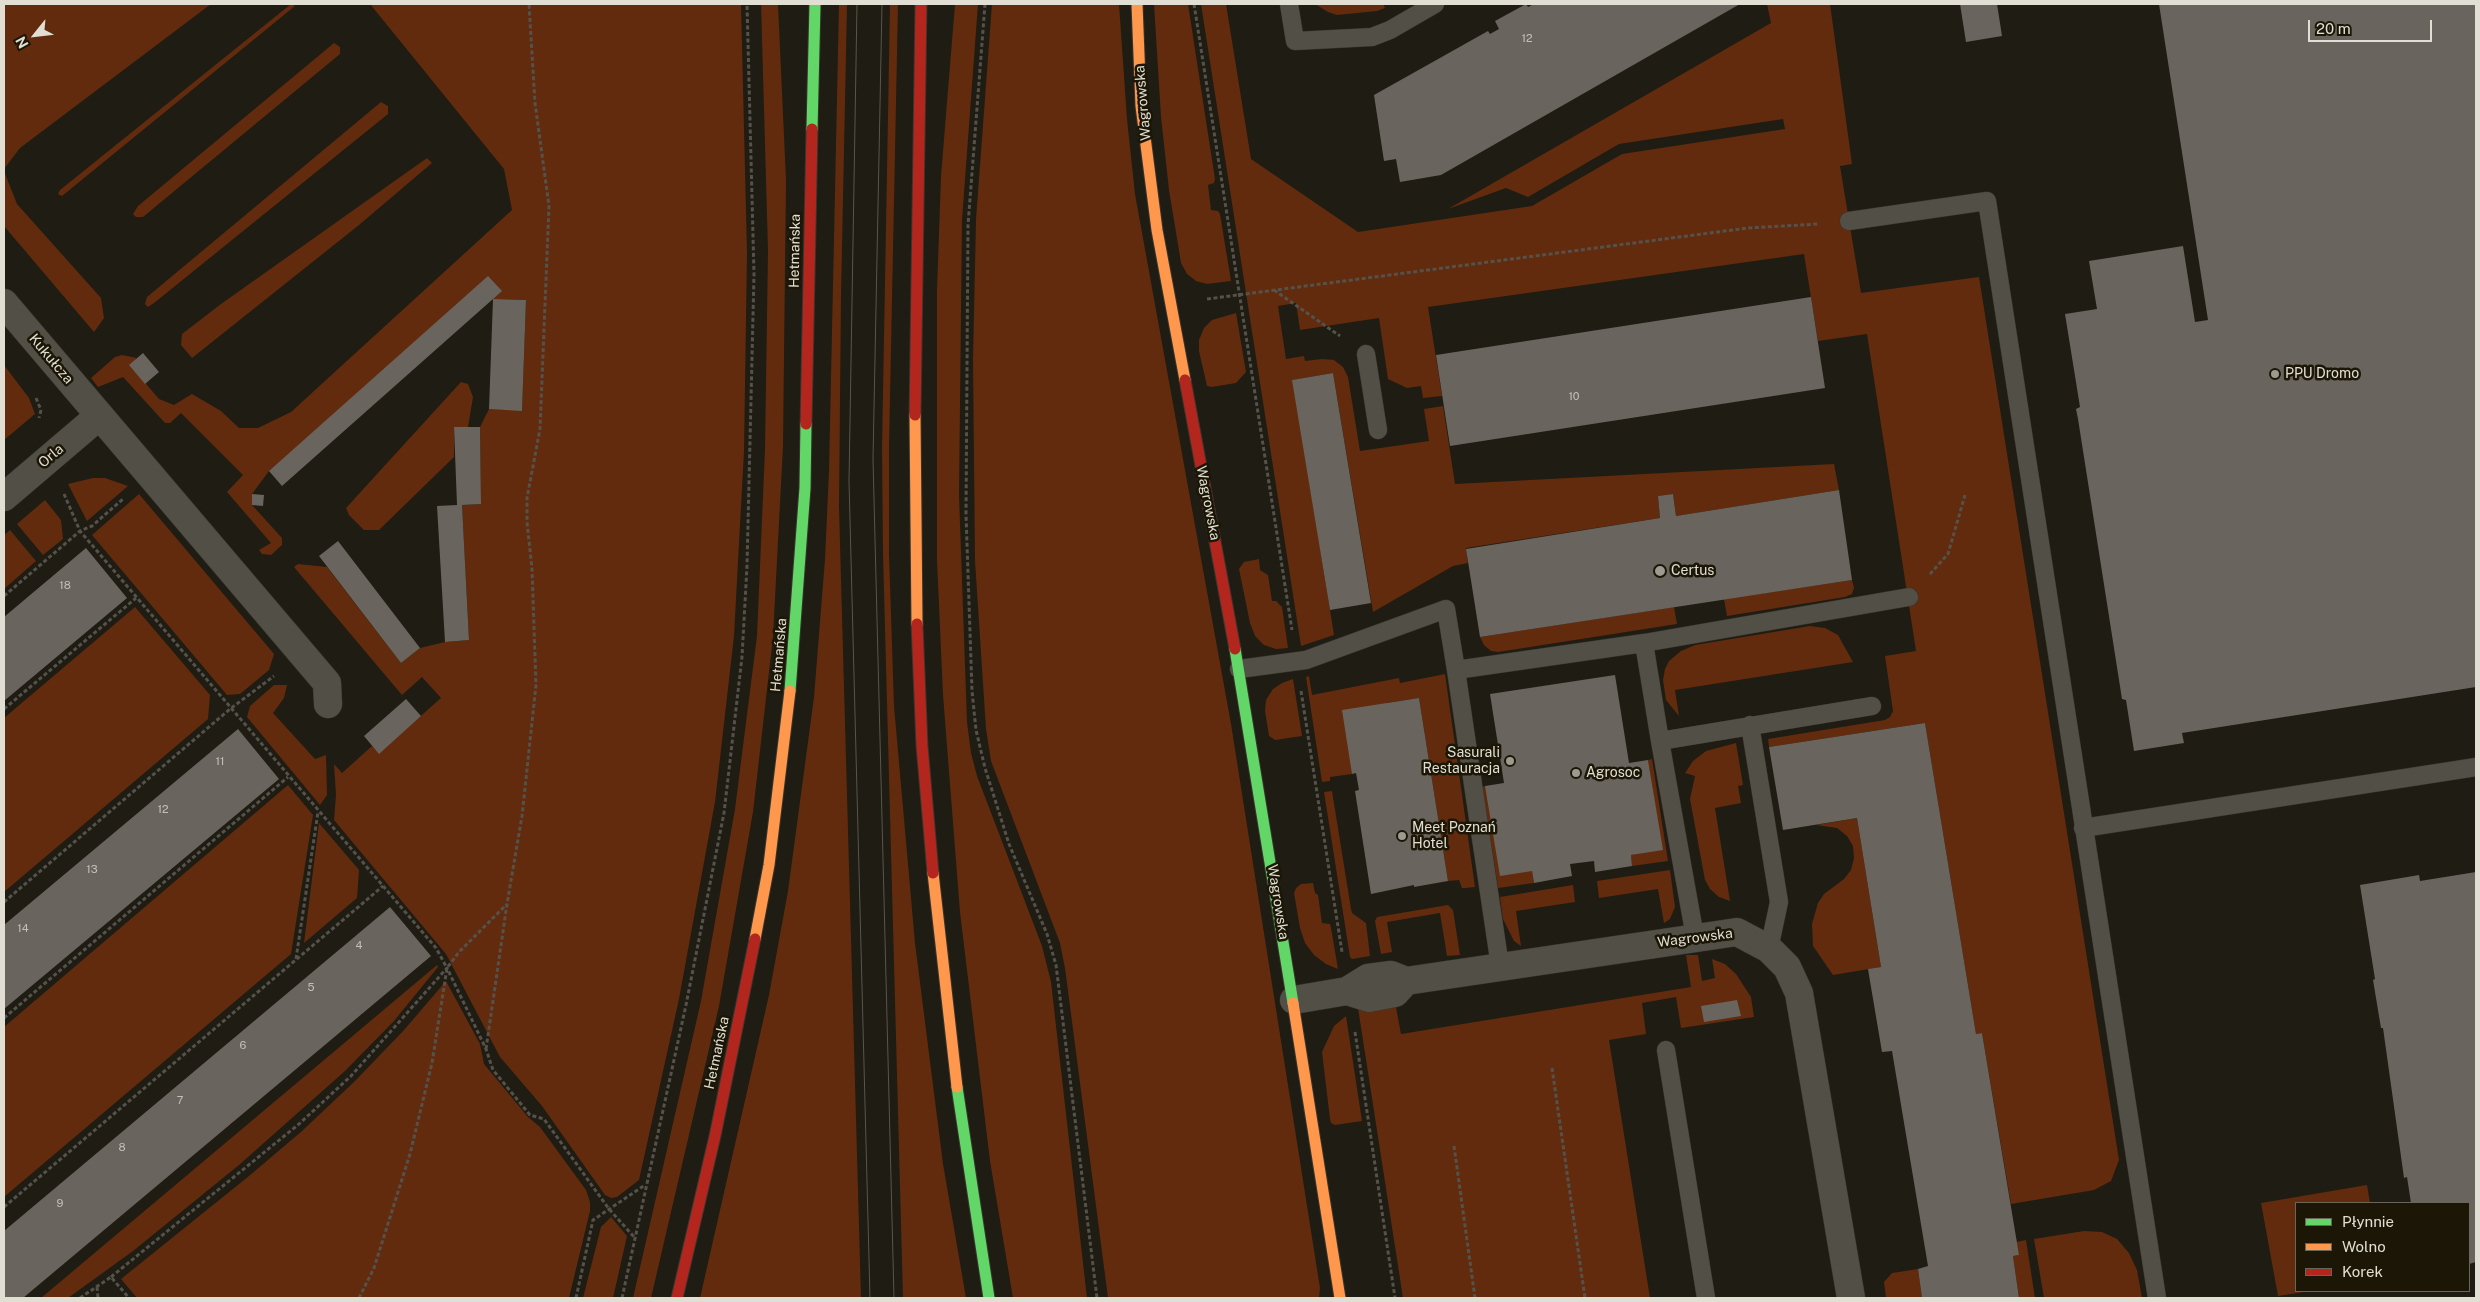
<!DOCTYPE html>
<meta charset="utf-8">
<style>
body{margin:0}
#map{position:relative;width:2480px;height:1302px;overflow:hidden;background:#1f1c13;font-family:"Public Sans",sans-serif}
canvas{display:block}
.frame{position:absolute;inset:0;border:5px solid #e1ded3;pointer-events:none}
.legend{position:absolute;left:2295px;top:1202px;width:175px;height:90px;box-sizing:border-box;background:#1b1605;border:1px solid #6a6657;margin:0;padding:6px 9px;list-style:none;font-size:15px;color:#e1ded3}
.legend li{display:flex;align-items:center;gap:10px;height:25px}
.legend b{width:25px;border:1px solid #6a6657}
.north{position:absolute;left:10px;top:10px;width:50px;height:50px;-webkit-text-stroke:4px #1b1605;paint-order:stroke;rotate:241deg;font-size:14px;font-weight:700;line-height:20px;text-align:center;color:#e1ded3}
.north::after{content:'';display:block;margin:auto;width:18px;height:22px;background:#e1ded3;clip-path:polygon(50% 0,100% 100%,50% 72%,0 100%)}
.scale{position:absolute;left:2308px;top:20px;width:124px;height:22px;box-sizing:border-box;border:2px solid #e1ded3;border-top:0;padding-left:6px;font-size:15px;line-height:18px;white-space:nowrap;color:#e1ded3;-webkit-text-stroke:4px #1b1605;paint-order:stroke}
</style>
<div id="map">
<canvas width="2480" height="1302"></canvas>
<div class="frame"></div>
<ul class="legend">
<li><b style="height:6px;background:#63d668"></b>Płynnie</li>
<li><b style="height:6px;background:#ff974d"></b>Wolno</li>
<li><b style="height:6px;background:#b3261e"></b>Korek</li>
</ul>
<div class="north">N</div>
<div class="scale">20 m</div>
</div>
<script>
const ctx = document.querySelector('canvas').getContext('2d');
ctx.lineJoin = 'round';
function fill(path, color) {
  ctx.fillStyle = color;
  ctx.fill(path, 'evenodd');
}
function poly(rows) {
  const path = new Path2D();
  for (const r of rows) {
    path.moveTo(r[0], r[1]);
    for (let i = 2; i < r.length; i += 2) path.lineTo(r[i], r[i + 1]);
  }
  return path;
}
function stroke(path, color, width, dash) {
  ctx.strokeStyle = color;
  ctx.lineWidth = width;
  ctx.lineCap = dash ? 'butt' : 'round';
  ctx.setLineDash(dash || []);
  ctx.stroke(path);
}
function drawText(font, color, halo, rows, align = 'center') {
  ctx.font = font + ' "Public Sans",sans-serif';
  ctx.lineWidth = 5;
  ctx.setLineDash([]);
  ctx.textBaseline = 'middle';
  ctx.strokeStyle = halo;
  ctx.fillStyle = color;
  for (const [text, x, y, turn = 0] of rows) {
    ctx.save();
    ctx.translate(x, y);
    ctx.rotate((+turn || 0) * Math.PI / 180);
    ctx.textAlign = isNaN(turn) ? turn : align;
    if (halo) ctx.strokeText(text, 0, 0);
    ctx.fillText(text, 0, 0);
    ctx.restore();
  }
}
fill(poly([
 [4,4,211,4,20,148,4,169],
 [291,4,295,6,62,196,58,194,60,190],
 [370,4,741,4,747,253,744,451,734,636,715,802,679,999,639,1180,617,1197,611,1198,605,1195,542,1106,500,1057,446,954,334,820,336,795,334,764,342,773,372,746,379,753,441,698,422,677,402,695,294,567,298,564,327,567,401,663,420,648,445,642,469,640,462,505,481,504,480,427,489,409,522,410,526,300,493,299,269,471,252,494,252,505,282,538,282,545,271,555,262,554,259,550,271,543,227,492,243,475,181,413,170,423,165,423,123,377,98,387,91,378,115,357,122,355,137,358,130,365,159,399,174,405,192,394,221,411,239,428,258,428,291,412,512,210,504,169],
 [761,4,778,4,786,180,783,446,773,637,753,812,719,1006,651,1298,633,1298,701,1001,735,809,757,636,765,449,768,250],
 [839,4,847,4,841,296,839,507,861,1298,700,1298,769,995,788,891,814,697,825,559,829,471],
 [890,4,898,4,889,447,889,554,894,706,915,943,943,1164,966,1298,903,1298,883,554,882,448],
 [955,4,978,4,962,220,959,495,967,722,971,753,977,776,1042,946,1051,982,1087,1298,1013,1298,990,1161,960,912,943,695,937,560,937,290,941,176],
 [992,4,1119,4,1127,119,1135,194,1231,724,1320,1288,1319,1298,1108,1298,1065,968,1060,943,991,761,986,729,975,561,973,360,976,219],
 [1154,4,1188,4,1215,179,1214,183,1208,185,1211,210,1218,211,1220,214,1231,281,1207,284,1196,281,1187,274,1181,263,1169,190,1161,117],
 [1201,4,1226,4,1251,159,1358,232,1532,206,1622,154,1785,129,1783,119,1619,144,1528,197,1506,188,1448,209,1771,23,1767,4,1830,4,1852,164,1840,166,1861,293,1979,277,2119,1160,2111,1181,2094,1190,2011,1204,1982,1033,1976,1034,1925,723,1769,747,1768,739,1885,720,1890,717,1893,711,1885,656,1916,651,1867,334,1818,341,1804,254,1428,307,1442,396,1423,398,1421,386,1407,388,1388,379,1379,318,1300,330,1296,303,1278,306,1286,359,1304,356,1305,361,1322,359,1334,360,1343,367,1348,377,1360,451,1429,441,1424,409,1443,406,1455,484,1834,464,1839,490,1676,516,1673,494,1658,496,1660,518,1466,548,1468,563,1453,566,1373,612,1333,373,1293,380,1334,635,1301,646],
 [1315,4,1383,4,1385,8,1377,11,1337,15,1328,12],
 [334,43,340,47,340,54,143,217,136,217,133,214,138,206],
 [381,102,388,106,388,114,154,303,148,307,145,304,147,297],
 [427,158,432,163,359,225,192,358,181,345,182,334,221,304],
 [4,171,17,204,101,298,104,318,94,332,4,226],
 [1236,313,1246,372,1236,383,1212,387,1207,386,1199,351,1199,340,1204,328,1212,320],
 [4,365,29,398,35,414,4,440],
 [461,382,468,384,473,397,468,427,454,428,454,457,379,530,364,530,349,515,346,508],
 [93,478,105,478,128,486,87,521,68,484],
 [139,494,274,654,269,670,240,694,227,695,92,535],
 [45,500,61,520,63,539,43,555,17,524],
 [10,530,36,561,4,589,4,535],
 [1259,559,1260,570,1268,575,1272,601,1276,601,1282,607,1288,648,1276,649,1264,645,1255,636,1250,623,1239,569,1244,562],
 [1852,580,1854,588,1852,594,1845,597,1727,616,1724,599],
 [135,607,210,695,208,719,4,892,4,718],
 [1674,607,1677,624,1498,652,1491,651,1484,645,1480,637],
 [1810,626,1825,628,1838,635,1853,662,1675,690,1679,716,1666,700,1663,680,1665,669,1669,661,1681,651,1695,645],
 [1445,674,1475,887,1465,888,1462,888,1459,880,1448,881,1419,698,1386,703,1352,774,1330,777,1330,781,1322,782,1306,677,1309,676,1312,695,1399,678,1400,683],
 [1293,679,1302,736,1275,740,1269,736,1265,711,1266,700,1273,689,1282,683],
 [274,685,287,685,284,698,273,713,315,759,326,755,327,795,320,805,247,717,250,706],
 [1736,743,1743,785,1738,786,1741,803,1715,808,1730,901,1719,897,1710,889,1705,880,1690,799,1695,776,1685,773,1693,761,1706,751],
 [1652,759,1668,861,1632,866,1631,855,1662,849,1648,760],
 [288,785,313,815,291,954,4,1197,4,1027],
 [1485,786,1532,871,1534,883,1498,888,1482,787],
 [1332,791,1351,909,1352,913,1366,923,1370,956,1352,959,1350,957,1324,792],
 [1857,818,1881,967,1833,975,1813,946,1812,924,1818,903,1824,894,1844,879,1851,870,1854,858,1853,846,1847,836,1837,828,1816,825],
 [319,823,359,870,357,898,304,943],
 [1670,870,1675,907,1670,919,1664,923,1658,889,1599,898,1597,881],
 [1313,883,1315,893,1318,895,1322,923,1330,924,1331,928,1338,969,1326,964,1314,955,1305,943,1300,928,1294,893,1296,888,1301,884],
 [1573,885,1575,902,1516,911,1521,946,1514,941,1503,919,1500,897],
 [1448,905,1453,910,1460,955,1447,956,1440,913,1387,922,1392,952,1381,954,1375,921,1377,917],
 [1686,955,1698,955,1702,981,1715,978,1712,959,1725,964,1736,974,1751,997,1754,1017,1681,1028,1676,997,1642,1003,1646,1034,1609,1040,1650,1298,1403,1298,1358,1008,1395,1002,1401,1034,1691,987],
 [437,965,438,967,394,1021,345,1071,239,1165,133,1251,68,1298,41,1298],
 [446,981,480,1044,484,1064,528,1117,540,1127,586,1190,590,1202,590,1211,569,1298,137,1298,121,1279,249,1176,302,1131,355,1081,404,1030],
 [1346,1016,1362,1121,1335,1125,1331,1123,1330,1119,1322,1052,1334,1026],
 [2367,1185,2370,1203,2296,1203,2296,1291,2310,1291,2278,1296,2261,1203],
 [611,1217,627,1236,613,1298,583,1298,601,1227],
 [2084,1231,2102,1232,2117,1239,2129,1253,2137,1270,2142,1298,2044,1298,2034,1239],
 [2026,1240,2035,1298,2019,1298,2013,1256,2019,1255,2016,1242],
 [1918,1269,1922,1298,1886,1298,1884,1282,1892,1273]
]), '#622b0d');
fill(poly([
 [1526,4,1528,7,1534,4,1740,4,1441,175,1400,182,1396,159,1384,161,1374,95,1488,31,1490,34,1499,29,1495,21],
 [1960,4,1997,4,2002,36,1966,42],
 [2159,4,2476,4,2476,687,2182,733,2184,743,2134,751,2126,700,2122,699,2078,419,2076,409,2080,407,2065,314,2097,309,2089,261,2183,246,2195,322,2208,320],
 [488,276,502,291,282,486,269,471],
 [1811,297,1825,388,1450,446,1436,355],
 [493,299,526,300,522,411,489,409],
 [143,353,159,372,145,384,129,365],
 [1333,373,1371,603,1330,610,1292,380],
 [454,427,480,427,481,504,462,505,469,640,445,642,437,506,457,505],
 [1839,490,1852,580,1480,637,1466,549,1660,518,1658,496,1673,494,1676,516],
 [252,494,264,495,263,506,252,505],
 [338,541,420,648,401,663,319,556],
 [86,548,127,598,4,701,4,617],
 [1615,675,1629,763,1648,760,1663,850,1631,855,1632,866,1595,872,1594,861,1570,864,1572,876,1534,883,1532,871,1500,876,1485,786,1504,783,1490,694],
 [1419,698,1448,881,1414,887,1414,885,1371,894,1355,791,1359,790,1356,773,1352,774,1342,710],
 [406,699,421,716,379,754,364,736],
 [1925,723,1976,1034,1982,1033,2019,1255,2013,1256,2019,1298,1922,1298,1918,1269,1928,1266,1892,1051,1882,1052,1871,987,1868,969,1881,967,1857,818,1783,830,1769,747],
 [238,729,279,779,4,1009,4,925],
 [2476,872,2476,1262,2469,1264,2469,1203,2411,1203,2407,1177,2404,1178,2383,1028,2381,1028,2373,980,2375,979,2360,885,2419,875,2420,881],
 [390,907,431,956,23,1298,4,1298,4,1231],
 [1737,1000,1741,1016,1704,1022,1701,1006]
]), '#69655e');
const lane = poly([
 [1289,4,1295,41,1372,37,1390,30,1435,4],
 [1849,221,1987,201,2157,1298],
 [1366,354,1378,430],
 [1644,643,1660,741],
 [1239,669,1306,660,1446,609,1456,670,1644,643,1909,597],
 [1456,670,1500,966],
 [1750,725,1779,902,1769,949],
 [2083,828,2476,767],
 [1695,937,1660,741,1872,706],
 [1666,1050,1706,1298]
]);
const street = poly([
 [4,303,327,683,328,704],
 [4,497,99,416],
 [1347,991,1369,998,1395,993,1406,981],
 [1294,1000,1347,991,1368,978,1391,975,1406,981,1737,932,1769,949,1787,967,1799,993,1851,1298]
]);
const fast = poly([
 [812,129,815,4],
 [1235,649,1293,1003],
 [790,691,805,488,806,424],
 [957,1087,989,1298]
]);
const slow = poly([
 [1137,4,1141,106,1157,230,1185,380],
 [915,415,917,624],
 [933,873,957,1087],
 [755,939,769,865,790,691],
 [1293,1003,1340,1298]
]);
const jam = poly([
 [1185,380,1235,649],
 [915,415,921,4],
 [806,424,812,129],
 [917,624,922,746,933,873],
 [677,1298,715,1136,755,939]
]);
stroke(lane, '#38352f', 19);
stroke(street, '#38352f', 29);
stroke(fast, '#38352f', 13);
stroke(slow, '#38352f', 13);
stroke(jam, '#38352f', 13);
stroke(poly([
 [985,4,968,225,966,514,972,691,976,730,985,768,1009,844,1047,934,1056,965,1097,1298],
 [1194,4,1292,630],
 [1274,290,1340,336],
 [1207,299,1748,228,1818,224],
 [36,398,41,410,39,418],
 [64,494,80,531,436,948,447,968],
 [1930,574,1948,554,1965,495],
 [4,596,80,531,92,526,123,499],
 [1301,691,1342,952],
 [4,709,136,598],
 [4,902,230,709,274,676],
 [296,959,318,812],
 [4,1018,288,777],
 [1355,1032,1395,1298],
 [486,1049,507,904,522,816,536,685,532,569,527,522,527,498,540,429,549,206,535,103,529,4],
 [1552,1068,1585,1298],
 [1454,1146,1475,1298],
 [4,1207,383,886],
 [111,1277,299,1124,351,1076,447,968,486,1049,493,1070,530,1115,544,1119,609,1209,635,1238],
 [97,1287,98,1298],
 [80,1298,111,1277,129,1298],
 [359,1298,374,1268,410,1154,432,1063,447,968,459,952,506,905],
 [576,1298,593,1220,645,1185],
 [622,1298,686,1005,724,813,742,657,747,566,754,274,747,4]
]), '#55524b', 3, [4, 2.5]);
stroke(lane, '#524f47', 18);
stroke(street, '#524f47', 28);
stroke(fast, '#63d668', 11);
stroke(slow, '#ff974d', 11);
stroke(jam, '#b3261e', 11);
stroke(poly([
 [857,4,849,481,870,1298],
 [882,4,873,459,894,1298]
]), '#58564f', 1);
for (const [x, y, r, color] of [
 [2275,374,5,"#9d9a90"],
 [1660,571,6,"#9d9a90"],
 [1510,761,5,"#9d9a90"],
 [1576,773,5,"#9d9a90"],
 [1402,836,5,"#9d9a90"]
]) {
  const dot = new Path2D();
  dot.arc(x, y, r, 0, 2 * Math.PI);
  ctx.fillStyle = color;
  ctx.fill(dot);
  stroke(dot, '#1b1605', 2);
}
drawText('11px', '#c3c0b6', null, [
 ["12",1527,39],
 ["10",1574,397],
 ["18",65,586],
 ["11",220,762],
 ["12",163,810],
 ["13",92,870],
 ["14",23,929],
 ["4",359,946],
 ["5",311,988],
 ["6",243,1046],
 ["7",180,1101],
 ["8",122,1148],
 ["9",60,1204]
]);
drawText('14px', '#e1ded3', '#1b1605', [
 ["Wagrowska",1143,103,-95],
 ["Hetmańska",795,251,-89],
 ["Kukułcza",51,359,50],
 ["Orla",51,456,-40],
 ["Wagrowska",1208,503,79],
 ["Hetmańska",779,655,-85],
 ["Wagrowska",1278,902,81],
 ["Wagrowska",1695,938,-7],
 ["Hetmańska",717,1053,-78]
]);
drawText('14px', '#e1ded3', '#1b1605', [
 ["PPU Dromo",2285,374],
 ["Certus",1671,571],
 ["Sasurali",1500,753,"right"],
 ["Restauracja",1500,769,"right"],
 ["Agrosoc",1586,773],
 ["Meet Poznań",1412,828],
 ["Hotel",1412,844]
], 'left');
</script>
